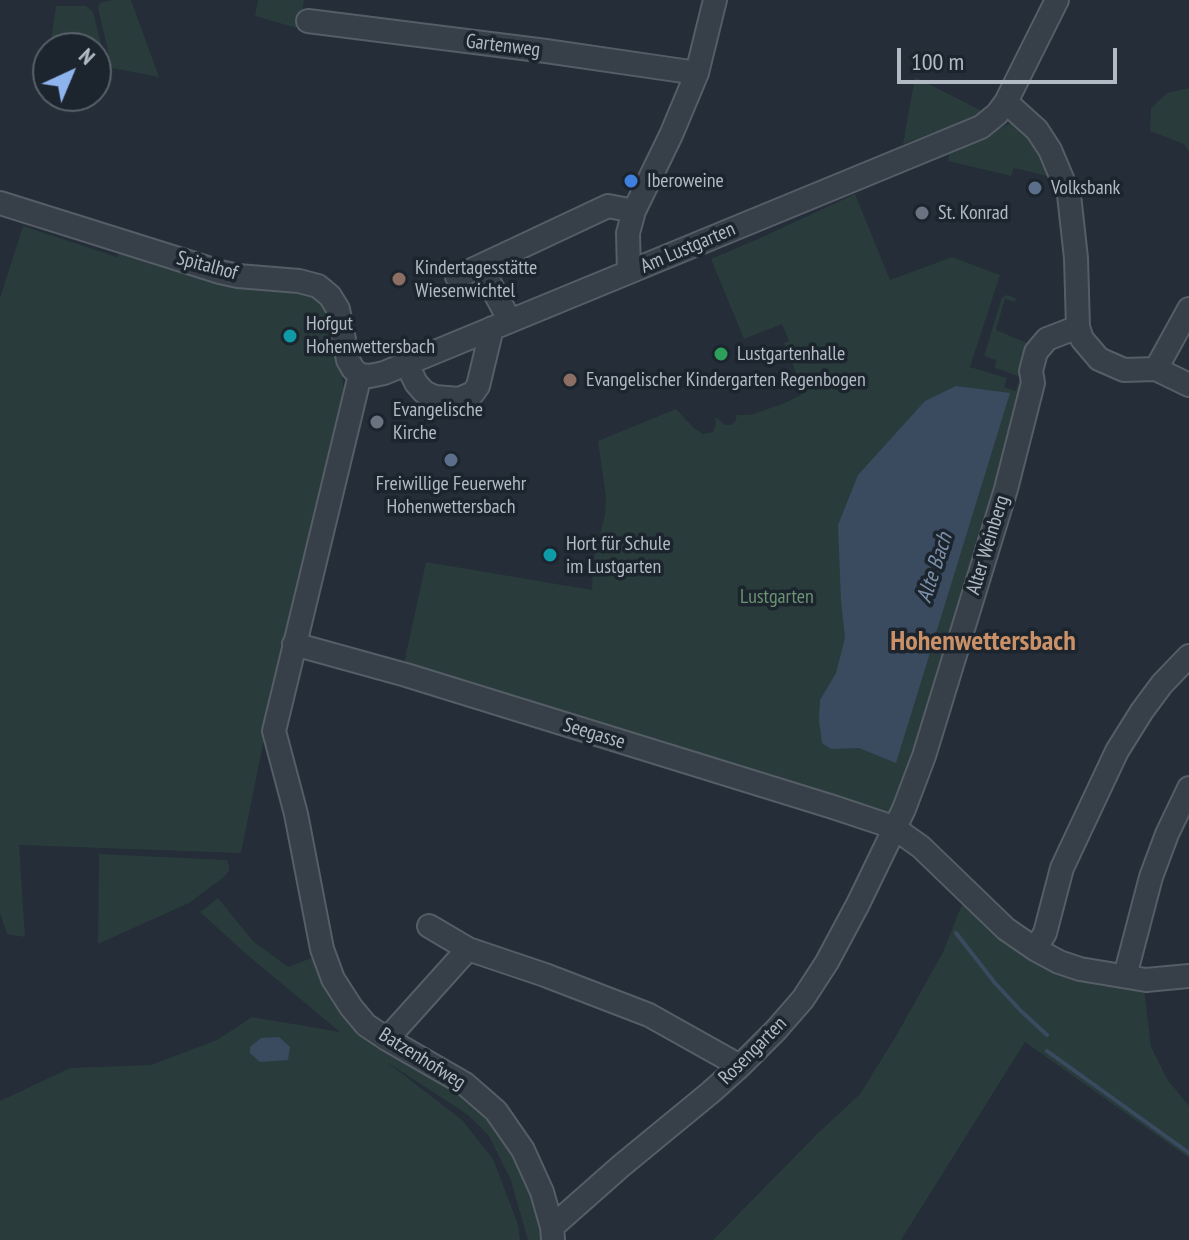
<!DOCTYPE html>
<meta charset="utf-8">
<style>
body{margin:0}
#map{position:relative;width:1189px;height:1240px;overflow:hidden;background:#242d38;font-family:"PT Sans Narrow",sans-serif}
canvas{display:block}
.north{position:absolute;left:32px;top:32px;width:80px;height:80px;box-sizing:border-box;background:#1c242d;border:2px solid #586069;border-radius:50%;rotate:44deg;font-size:22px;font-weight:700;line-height:32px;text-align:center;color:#b2bac4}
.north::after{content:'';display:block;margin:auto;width:28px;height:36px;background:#8eb4ee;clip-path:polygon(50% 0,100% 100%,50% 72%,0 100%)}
.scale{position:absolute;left:897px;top:48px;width:220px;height:36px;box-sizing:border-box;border:4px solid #b2bac4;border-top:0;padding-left:10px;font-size:24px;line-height:28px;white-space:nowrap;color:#b2bac4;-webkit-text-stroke:6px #1c242d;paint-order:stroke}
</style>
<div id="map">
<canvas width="1189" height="1240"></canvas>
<div class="north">N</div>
<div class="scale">100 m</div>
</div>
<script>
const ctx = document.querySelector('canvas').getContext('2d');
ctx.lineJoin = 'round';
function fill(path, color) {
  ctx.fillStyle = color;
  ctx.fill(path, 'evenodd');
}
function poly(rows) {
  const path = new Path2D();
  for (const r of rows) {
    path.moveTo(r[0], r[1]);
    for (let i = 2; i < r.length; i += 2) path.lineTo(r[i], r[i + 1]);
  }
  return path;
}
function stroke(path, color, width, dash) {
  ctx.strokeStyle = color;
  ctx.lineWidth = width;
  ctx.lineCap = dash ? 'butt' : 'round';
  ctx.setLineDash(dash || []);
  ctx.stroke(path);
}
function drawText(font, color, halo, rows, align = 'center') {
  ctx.font = font + ' "PT Sans Narrow",sans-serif';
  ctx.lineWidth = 7;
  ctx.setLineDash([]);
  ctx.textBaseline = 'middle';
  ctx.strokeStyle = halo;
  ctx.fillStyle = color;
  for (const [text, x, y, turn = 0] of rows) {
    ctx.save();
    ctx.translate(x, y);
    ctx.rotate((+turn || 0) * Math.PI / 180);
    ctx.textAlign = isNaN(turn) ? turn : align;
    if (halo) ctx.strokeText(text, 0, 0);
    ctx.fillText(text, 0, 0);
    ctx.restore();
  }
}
fill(poly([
 [112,0,131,0,159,77,112,68,98,8,100,3],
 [258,0,304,0,300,29,255,16],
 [56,6,86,6,93,12,107,67,103,70,96,69,96,48,50,48],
 [915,77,982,111,975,117,903,144],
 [1189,88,1189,152,1184,144,1150,131,1151,108,1167,93],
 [1009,124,1019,124,1034,142,1051,177,1014,168,1011,176,948,161,949,151],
 [855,194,890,280,952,257,1000,275,970,367,1007,378,1004,387,1016,391,1018,382,1026,385,924,722,901,791,889,811,882,813,403,668,426,562,592,590,593,561,605,515,606,498,598,441,676,409,694,428,703,434,713,432,716,424,715,418,717,418,725,425,731,425,735,422,737,415,750,415,785,403,804,393,784,343,789,341,782,324,744,339,711,259,758,239],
 [23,226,117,257,121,249,294,289,294,293,308,293,329,314,338,350,345,398,270,710,241,853,19,845,25,937,7,934,0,913,0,298],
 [1007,295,1017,299,1015,302,1005,299,996,330,1034,346,1021,377,995,368,996,360,984,356,1001,300,1003,297],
 [99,854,227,860,229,866,229,871,224,877,189,903,98,944],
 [218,898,253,941,288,967,319,955,329,981,485,1106,524,1163,549,1240,528,1240,510,1178,489,1136,468,1115,387,1062,462,1120,493,1159,518,1224,520,1240,0,1240,0,1101,70,1068,151,1065,217,1040,252,1017,340,1032,245,953,200,912],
 [963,902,1011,943,1144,988,1151,1047,1167,1079,1189,1106,1189,1158,1025,1042,901,1240,713,1240,817,1134,860,1094,896,1036,943,952]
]), '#293b3b');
fill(poly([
 [956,386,1010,393,896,763,859,748,831,749,822,743,819,720,820,700,836,673,845,638,841,601,838,525,858,475,925,401],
 [279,1037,290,1047,288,1060,260,1062,250,1053,250,1047,261,1038]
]), '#3a4b60');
stroke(poly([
 [956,933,995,983,1021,1011,1047,1035],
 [1047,1051,1189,1153]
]), '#3a4b60', 4);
const minor = poly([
 [308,21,546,51,697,73],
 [1006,102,1037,130,1050,150,1069,195,1076,258,1078,327,1082,339,1099,359,1124,370,1156,369,1189,385],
 [0,203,220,272,238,276,299,281,318,286,330,296,338,309,348,360,353,369,360,375],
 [481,267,510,321],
 [629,272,628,233,634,211,671,135,697,73,715,0],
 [457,277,608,206,634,211],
 [407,364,416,383,424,392,435,397,459,399,473,393,478,386,492,328],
 [1156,369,1189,309],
 [360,375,274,731,296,814,322,949,333,979,351,1007,366,1025,387,1039,465,1084,496,1111,523,1150,542,1192,552,1227,553,1239],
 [360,375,370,376,384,373,981,127,997,114,1006,102,1057,0],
 [294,644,406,675,833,807,893,827,921,847,1006,929,1035,949,1059,962,1080,969,1146,980,1189,976],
 [429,926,468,949,545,975,649,1015,740,1066],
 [1035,949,1045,933,1062,868,1117,751,1142,711,1162,684,1189,656],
 [1125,976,1151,877,1167,834,1189,788],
 [387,1039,468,949],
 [552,1227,621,1166,711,1092,740,1066,776,1030,803,999,827,962,858,904,904,809,924,756,1006,489,1033,383,1031,371,1036,352,1047,339,1078,327]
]);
stroke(minor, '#555d66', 26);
stroke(minor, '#373f49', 22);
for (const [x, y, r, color] of [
 [631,181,8,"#3f7fe0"],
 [1035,188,8,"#5c6f8a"],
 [922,213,8,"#6b7280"],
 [399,279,8,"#8d6e63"],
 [290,336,8,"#0f9aa8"],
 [721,354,8,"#2e9e5b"],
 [570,380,8,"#8d6e63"],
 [377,422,8,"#6b7280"],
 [451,460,8,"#5c6f8a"],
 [550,555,8,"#0f9aa8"]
]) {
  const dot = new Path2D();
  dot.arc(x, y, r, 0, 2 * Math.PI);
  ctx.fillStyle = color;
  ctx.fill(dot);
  stroke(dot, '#1c242d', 3);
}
drawText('20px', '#b2bac4', '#1c242d', [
 ["Gartenweg",503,46,7],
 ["Am Lustgarten",688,248,-23],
 ["Spitalhof",207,266,15],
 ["Alter Weinberg",988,545,-73],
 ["Seegasse",594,734,17],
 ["Rosengarten",753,1051,-45],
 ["Batzenhofweg",422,1059,32]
]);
drawText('20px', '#b2bac4', '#1c242d', [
 ["Iberoweine",647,181],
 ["Volksbank",1051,188],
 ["St. Konrad",938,213],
 ["Kindertagesstätte",415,268],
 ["Wiesenwichtel",415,291],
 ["Hofgut",306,324],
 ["Hohenwettersbach",306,347],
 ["Lustgartenhalle",737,354],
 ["Evangelischer Kindergarten Regenbogen",586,380],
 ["Evangelische",393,410],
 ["Kirche",393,433],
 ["Freiwillige Feuerwehr",451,484,"center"],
 ["Hohenwettersbach",451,507,"center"],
 ["Hort für Schule",566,544],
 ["im Lustgarten",566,567]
], 'left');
drawText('20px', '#6b9374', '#1c242d', [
 ["Lustgarten",777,597]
]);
drawText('italic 22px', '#7c91aa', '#1c242d', [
 ["Alte Bach",935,568,-72]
]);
drawText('bold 28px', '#ca9168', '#1c242d', [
 ["Hohenwettersbach",983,642]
]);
</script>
